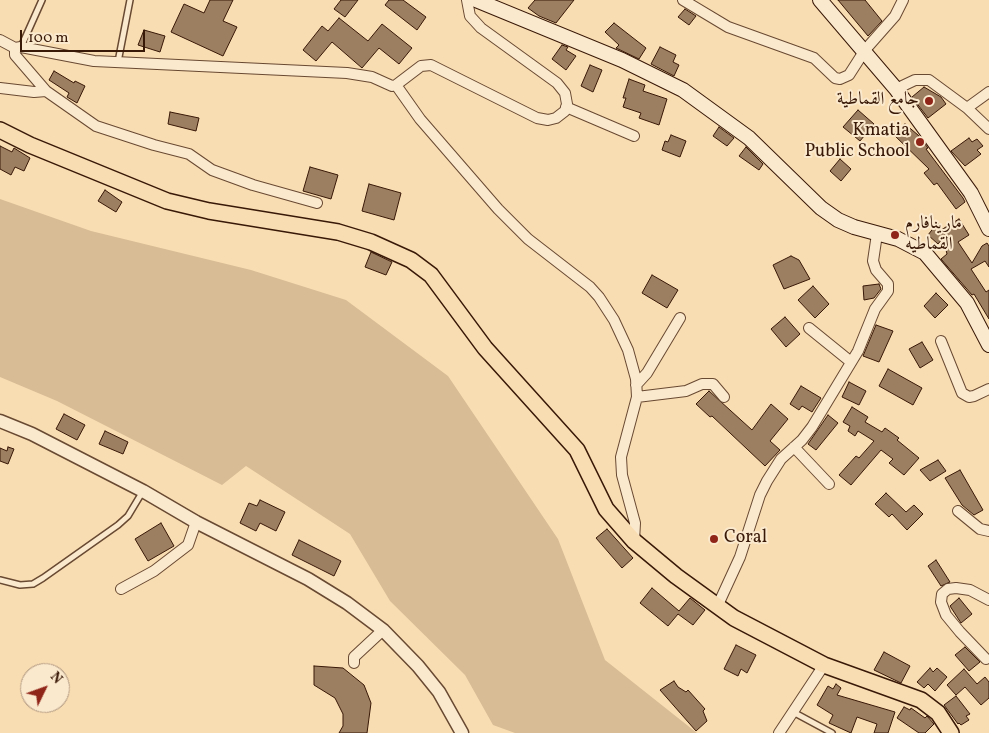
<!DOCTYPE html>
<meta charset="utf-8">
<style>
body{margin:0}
#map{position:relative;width:989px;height:733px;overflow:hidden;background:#f9ddb2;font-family:Vollkorn,serif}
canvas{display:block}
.north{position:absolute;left:20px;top:663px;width:50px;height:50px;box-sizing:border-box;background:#fbe9cd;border:1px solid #ad957e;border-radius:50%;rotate:48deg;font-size:14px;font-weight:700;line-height:20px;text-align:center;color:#381807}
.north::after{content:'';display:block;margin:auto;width:18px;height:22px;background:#8f2418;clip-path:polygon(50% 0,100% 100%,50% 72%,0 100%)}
.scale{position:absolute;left:20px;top:30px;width:125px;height:22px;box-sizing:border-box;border:2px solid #381807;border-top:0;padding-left:6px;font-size:15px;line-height:18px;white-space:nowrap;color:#381807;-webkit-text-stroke:4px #fbe9cd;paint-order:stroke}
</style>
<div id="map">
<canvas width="989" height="733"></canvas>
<div class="north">N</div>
<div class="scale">100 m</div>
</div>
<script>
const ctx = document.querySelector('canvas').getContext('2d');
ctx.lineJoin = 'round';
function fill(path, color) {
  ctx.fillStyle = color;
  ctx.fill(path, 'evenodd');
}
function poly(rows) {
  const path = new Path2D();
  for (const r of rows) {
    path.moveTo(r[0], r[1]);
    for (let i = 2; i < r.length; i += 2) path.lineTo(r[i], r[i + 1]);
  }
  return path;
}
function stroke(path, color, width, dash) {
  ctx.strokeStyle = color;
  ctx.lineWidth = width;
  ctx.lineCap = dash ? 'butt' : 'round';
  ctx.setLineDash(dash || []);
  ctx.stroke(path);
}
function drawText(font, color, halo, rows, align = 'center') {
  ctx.font = font + ' Vollkorn,Amiri,serif';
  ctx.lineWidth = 4;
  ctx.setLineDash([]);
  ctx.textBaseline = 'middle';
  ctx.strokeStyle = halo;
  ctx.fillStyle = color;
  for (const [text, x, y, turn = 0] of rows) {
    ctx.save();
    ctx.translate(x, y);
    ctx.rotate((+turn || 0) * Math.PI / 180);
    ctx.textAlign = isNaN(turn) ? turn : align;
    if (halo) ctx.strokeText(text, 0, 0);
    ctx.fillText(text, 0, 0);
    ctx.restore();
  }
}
fill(poly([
 [0,199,91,231,251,270,346,300,448,376,558,539,605,660,697,733,515,733,493,725,465,675,390,601,350,534,246,466,222,485,57,401,0,377]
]), '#d8bc95');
const building = poly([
 [210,0,233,0,223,21,237,27,223,56,171,32,184,4,204,13,210,0],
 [341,0,358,0,345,17,334,9,341,0],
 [389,0,403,0,426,17,417,30,385,5,389,0],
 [535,0,574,0,556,23,539,16,528,8,535,0],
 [838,0,865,0,882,21,868,36,838,0],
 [685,9,696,16,689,25,678,17,685,9],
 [339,18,368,41,382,24,412,48,399,64,379,48,362,68,332,42,316,61,303,50,322,26,328,31,339,18],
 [614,23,646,48,639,59,616,48,619,45,605,32,614,23],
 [144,30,165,36,160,52,138,45,144,30],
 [562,45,568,47,566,50,576,56,566,70,552,59,562,45],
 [660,47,676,55,673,62,679,65,674,76,651,64,660,47],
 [590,65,602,70,593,92,581,86,590,65],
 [54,71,74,83,75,81,85,86,77,103,67,97,69,93,49,80,54,71],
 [629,79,645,85,643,91,667,99,659,125,639,118,641,113,623,107,626,98,623,98,629,79],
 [924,87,941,97,946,104,928,118,912,97,924,87],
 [858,110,874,124,860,141,843,127,858,110],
 [170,112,199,118,196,131,168,124,170,112],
 [905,124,918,135,928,148,926,149,963,198,965,202,956,209,937,183,934,185,924,173,929,169,893,134,905,124],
 [719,127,734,138,727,146,713,136,719,127],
 [671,135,686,141,680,157,662,150,665,141,668,142,671,135],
 [969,138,972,142,977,139,983,146,977,150,981,154,965,166,951,151,969,138],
 [0,146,12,152,14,148,30,158,24,171,15,167,11,175,0,169,0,146],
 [746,147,763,164,759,170,739,156,746,147],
 [840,159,851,169,841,181,830,171,840,159],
 [310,167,338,175,331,199,303,191,310,167],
 [369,184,401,193,394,220,362,211,369,184],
 [105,190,122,202,116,212,98,201,105,190],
 [959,219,969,235,958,242,972,263,982,246,987,243,989,246,989,267,985,261,971,269,986,292,989,290,989,319,974,294,972,295,941,259,947,254,943,238,938,244,928,235,938,222,941,230,959,219],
 [371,252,392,262,386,275,365,267,371,252],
 [791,256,799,260,810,279,784,289,773,265,791,256],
 [652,275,678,290,667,308,642,293,652,275],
 [879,284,881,289,874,298,864,300,863,286,879,284],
 [813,286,829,304,815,318,798,300,813,286],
 [936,293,948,305,935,318,924,306,936,293],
 [785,317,800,334,786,347,771,329,785,317],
 [876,325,893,331,879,362,863,356,876,325],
 [922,342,933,360,920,368,909,349,922,342],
 [888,369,922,388,913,405,879,386,888,369],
 [849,382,866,391,859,405,842,397,849,382],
 [801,386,821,398,812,412,802,406,799,410,790,404,801,386],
 [709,391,752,430,771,404,788,419,770,441,780,450,765,466,712,416,710,417,696,404,709,391],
 [852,407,868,417,865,422,882,432,885,428,899,438,897,440,919,458,904,475,889,463,893,459,881,450,851,485,839,475,856,456,859,458,874,441,858,431,855,436,848,431,850,426,843,422,852,407],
 [64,414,85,425,77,440,56,429,64,414],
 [828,415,838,423,816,450,808,444,828,415],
 [105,431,128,442,123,454,99,444,105,431],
 [8,447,14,449,8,464,0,461,0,448,7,451,8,447],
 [938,460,946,471,930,481,920,470,938,460],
 [960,470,983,510,974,515,962,505,945,478,960,470],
 [886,493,906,512,914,505,923,514,907,530,892,514,889,517,875,504,886,493],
 [260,500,285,512,276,531,260,523,256,531,240,523,249,503,257,506,260,500],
 [161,523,174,546,148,561,135,539,161,523],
 [607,529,633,558,622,568,596,538,607,529],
 [299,540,341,561,334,576,292,555,299,540],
 [936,560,950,582,941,586,928,566,936,560],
 [652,588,679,611,690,598,705,610,693,625,678,614,668,626,640,603,652,588],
 [959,598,972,614,961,623,950,606,959,598],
 [736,645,756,655,747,673,741,669,738,676,724,669,736,645],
 [965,647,980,662,969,671,955,655,965,647],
 [884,652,910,666,901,683,874,670,884,652],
 [314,666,343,668,364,685,371,703,367,733,339,733,343,726,343,714,335,698,314,685,314,666],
 [930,668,933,672,937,668,947,677,935,691,928,684,924,688,917,682,930,668],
 [964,669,977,684,985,677,989,682,989,698,981,705,965,687,956,695,947,685,964,669],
 [674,681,678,687,686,692,688,690,705,709,703,711,707,721,696,731,660,690,674,681],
 [836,684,841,688,837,695,895,712,888,733,874,733,877,724,857,717,851,733,829,723,833,715,817,705,828,686,833,689,836,684],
 [956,696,970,714,966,716,969,720,961,725,959,723,958,724,944,705,956,696],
 [904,707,910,710,911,708,925,718,927,716,934,724,925,733,919,733,897,718,904,707]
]);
fill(building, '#9c7e60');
stroke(building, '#381807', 1);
const service = poly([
 [21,47,42,0],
 [118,62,130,0],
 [0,580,20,585,33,584,43,578,118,525,128,516,143,491],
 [793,712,832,733]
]);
const minor = poly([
 [683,0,728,27,814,58,835,78,840,79,849,75,865,50,895,16,903,0],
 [0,40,15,48,21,47,94,61,347,73,372,77,392,86,396,85,421,66,431,65,537,118,548,120,556,118,565,111,567,104,565,93,557,83,481,28,470,16,467,0],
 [15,48,15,55,46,91,96,126,154,145,189,154,212,170,253,185,317,203],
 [396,85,420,119,498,209,528,239,590,287,599,297,614,320,628,350,636,379,637,397,621,457,622,475,635,523,634,541],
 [0,88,34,92,46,91],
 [896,89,915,80,929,80,967,108,989,129],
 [566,107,634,136],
 [967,108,989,92],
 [809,328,851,362],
 [941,341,962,393,969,397,974,396,989,389],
 [636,385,647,373,680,318],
 [637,397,686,391,702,384,713,384,724,397],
 [794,447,829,484],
 [958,511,980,529,989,531],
 [121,589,154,571,188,545,196,522],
 [717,607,740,557,760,495,767,481,781,459,802,440,812,427,858,351,875,309,888,291,888,284,876,270,873,261,877,234],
 [986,659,960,632,946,615,941,602,942,594,948,589,956,588,970,590,989,600],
 [354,663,354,657,383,630],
 [779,733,824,665]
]);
const tertiary = poly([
 [0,421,32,434,143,491,196,522,308,579,347,603,383,630,418,666,439,692,462,733]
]);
const secondary = poly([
 [476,0,622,60,683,90,749,138,821,208,838,220,854,227,898,239,925,253,967,303,989,345],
 [820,0,896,89,971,193,989,229]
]);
const primary = poly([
 [0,130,30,145,167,201,209,211,338,232,371,242,411,260,431,275,485,348,577,450,606,509,634,541,676,576,734,618,824,665,921,700,938,713,951,733]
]);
stroke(service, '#684932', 8);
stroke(minor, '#684932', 12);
stroke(tertiary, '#684932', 15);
stroke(secondary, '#381807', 16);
stroke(primary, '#381807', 18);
stroke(service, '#fbe9cd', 5);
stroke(minor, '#fbe9cd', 10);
stroke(tertiary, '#fbe9cd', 12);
stroke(secondary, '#fbe9cd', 14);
stroke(primary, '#f9ddb2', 15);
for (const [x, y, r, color] of [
 [929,101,5,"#8f2418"],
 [920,142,5,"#8f2418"],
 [895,235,5,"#8f2418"],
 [714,539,5,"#8f2418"]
]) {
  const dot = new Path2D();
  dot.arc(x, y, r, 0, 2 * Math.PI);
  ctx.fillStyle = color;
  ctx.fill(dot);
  stroke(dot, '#fbe9cd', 2);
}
drawText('18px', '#381807', '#fbe9cd', [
 ["جامع القماطية",919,101],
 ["Kmatia",910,132],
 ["Public School",910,153],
 ["مارينافارم",905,225,"left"],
 ["القماطيه",905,246,"left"],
 ["Coral",724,539,"left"]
], 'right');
</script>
